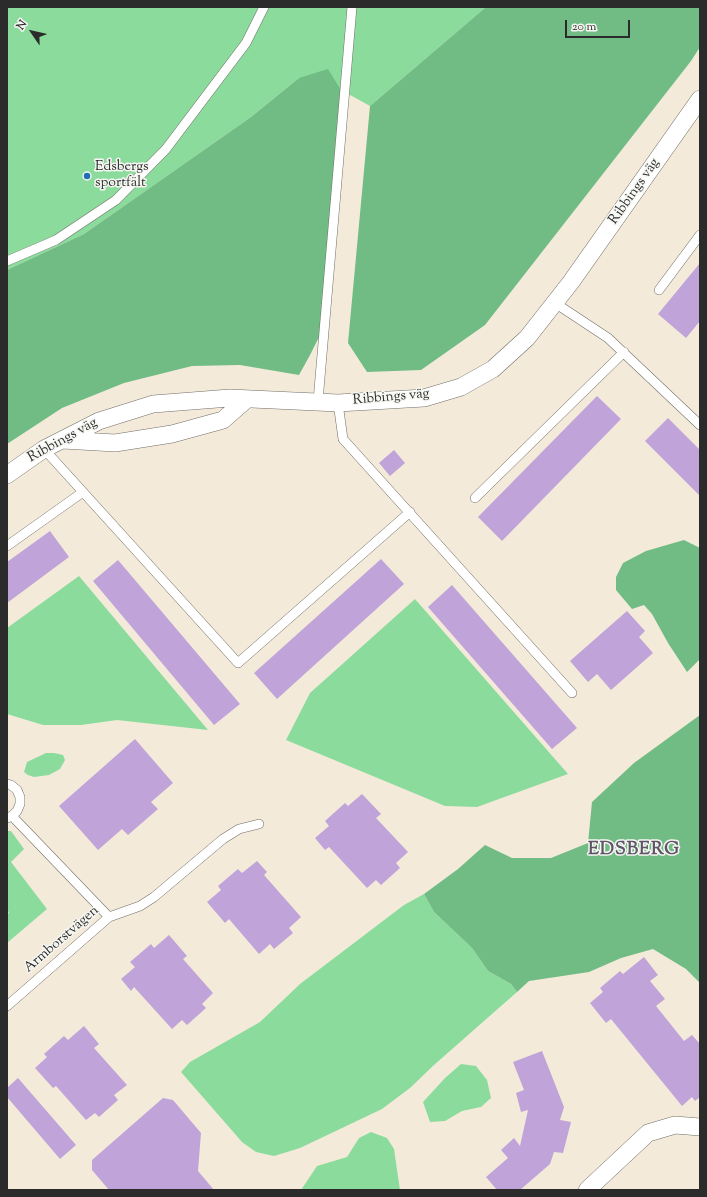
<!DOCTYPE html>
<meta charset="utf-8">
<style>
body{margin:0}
#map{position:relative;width:707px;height:1197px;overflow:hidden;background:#f4eada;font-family:"Sorts Mill Goudy",serif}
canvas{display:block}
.frame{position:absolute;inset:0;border:8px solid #2b2b2b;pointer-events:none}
.north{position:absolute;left:12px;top:12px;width:40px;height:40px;-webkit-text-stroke:3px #f6f6f2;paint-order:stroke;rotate:304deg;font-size:11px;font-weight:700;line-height:16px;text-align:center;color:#2b2b2b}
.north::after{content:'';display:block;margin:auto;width:14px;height:18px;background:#2b2b2b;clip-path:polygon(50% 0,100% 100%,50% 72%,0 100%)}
.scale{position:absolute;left:565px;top:20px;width:65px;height:18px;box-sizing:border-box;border:2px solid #2b2b2b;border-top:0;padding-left:5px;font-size:12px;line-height:14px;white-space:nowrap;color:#2b2b2b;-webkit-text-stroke:3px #f6f6f2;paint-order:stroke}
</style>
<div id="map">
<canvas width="707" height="1197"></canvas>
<div class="frame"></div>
<div class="north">N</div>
<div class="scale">20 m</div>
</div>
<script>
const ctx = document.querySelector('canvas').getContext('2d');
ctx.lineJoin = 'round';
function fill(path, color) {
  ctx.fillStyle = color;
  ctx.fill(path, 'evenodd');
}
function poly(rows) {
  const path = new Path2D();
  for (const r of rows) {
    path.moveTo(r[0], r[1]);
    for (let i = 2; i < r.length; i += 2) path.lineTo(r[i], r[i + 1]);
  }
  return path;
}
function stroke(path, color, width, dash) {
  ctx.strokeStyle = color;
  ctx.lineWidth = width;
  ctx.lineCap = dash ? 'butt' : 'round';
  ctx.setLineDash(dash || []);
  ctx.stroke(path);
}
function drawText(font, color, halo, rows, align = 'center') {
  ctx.font = font + ' "Sorts Mill Goudy",serif';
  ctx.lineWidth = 3;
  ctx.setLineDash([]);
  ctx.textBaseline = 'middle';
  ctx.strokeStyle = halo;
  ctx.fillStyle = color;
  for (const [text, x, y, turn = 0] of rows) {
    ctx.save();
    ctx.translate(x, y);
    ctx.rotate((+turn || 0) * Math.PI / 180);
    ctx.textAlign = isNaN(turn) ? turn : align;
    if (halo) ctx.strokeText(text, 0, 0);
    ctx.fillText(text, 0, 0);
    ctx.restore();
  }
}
fill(poly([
 [7,7,486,7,370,106,341,90,299,78,251,117,84,234,7,270],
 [79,576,208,730,117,720,81,725,43,725,7,714,7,628],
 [415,599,568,774,477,807,445,806,286,740,310,693],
 [46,753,54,753,63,755,65,760,60,769,49,775,34,777,28,775,24,772,27,762],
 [7,831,11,831,24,849,11,862,47,909,7,943,7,914,9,913,7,909],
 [424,894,434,912,472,948,488,971,511,984,517,992,434,1065,410,1088,382,1109,300,1148,274,1156,256,1152,242,1142,181,1072,190,1062,260,1022,300,984,404,905],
 [461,1064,476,1066,487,1080,491,1098,481,1107,462,1111,445,1121,430,1122,423,1102,445,1078],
 [371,1132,387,1138,394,1149,400,1190,301,1190,317,1166,347,1157,359,1138]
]), '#8bdc9c');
fill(poly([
 [486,7,700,7,700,47,691,61,485,325,421,370,367,372,348,343,370,106],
 [328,69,341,90,319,337,310,355,299,375,240,365,192,366,124,383,62,408,7,444,7,270,84,234,251,117,299,78],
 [684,540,700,548,700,659,687,672,668,643,652,614,644,605,632,609,616,590,616,577,623,563,646,551],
 [700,715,700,983,686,969,653,949,621,958,589,972,529,981,517,992,511,984,488,971,472,948,434,912,424,894,458,869,485,845,512,858,551,858,588,843,592,802,634,763]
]), '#70bc84');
fill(poly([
 [700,263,700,321,686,338,658,314],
 [597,396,621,419,502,541,478,517],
 [668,418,700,450,700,496,645,441],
 [394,450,405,463,390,476,379,463],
 [50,531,69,557,7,603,7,562],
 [381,559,404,584,277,699,254,673],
 [118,560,240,704,214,725,93,581],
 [452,585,577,728,552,749,428,607],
 [627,611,645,631,639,637,653,653,611,690,597,674,588,682,570,661],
 [135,739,173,783,151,802,158,809,128,835,122,829,98,850,59,806],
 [362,794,381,814,376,818,408,852,396,863,400,868,381,885,376,880,367,888,329,847,325,850,315,838,329,826,325,821,345,803,348,806],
 [257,861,267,872,264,875,301,917,289,928,293,933,274,949,270,944,259,954,229,919,225,923,207,902,221,890,218,886,238,869,242,873],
 [169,935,187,956,183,959,213,993,202,1004,206,1008,187,1025,182,1020,172,1029,134,987,131,991,121,979,135,967,130,962,151,944,154,948],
 [644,957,658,975,650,981,665,999,656,1006,684,1041,692,1035,700,1044,700,1097,695,1101,692,1097,682,1106,611,1019,606,1023,590,1003,603,992,600,988,620,971,623,974],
 [84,1026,99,1044,94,1048,127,1085,114,1095,118,1100,99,1117,95,1113,86,1120,56,1086,53,1088,35,1068,47,1057,44,1054,64,1036,68,1040],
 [542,1051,564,1107,560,1120,571,1122,563,1153,554,1152,550,1164,520,1190,497,1190,486,1177,508,1158,501,1150,514,1138,520,1146,528,1110,521,1112,516,1093,524,1090,513,1062],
 [18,1078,76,1145,60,1159,7,1097,7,1088],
 [163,1098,173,1100,201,1133,198,1171,214,1190,109,1190,92,1170,92,1160]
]), '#bfa3d9');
const service = poly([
 [7,261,56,240,116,200,166,149,246,43,264,7],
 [659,290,700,235],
 [555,303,608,338,700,425],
 [318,401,352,7],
 [338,403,343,439,572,693],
 [44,449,238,663,410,512],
 [475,498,624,352],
 [7,546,83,492],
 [7,784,11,785,17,790,20,797,20,804,17,811,12,816,7,818],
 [12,816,109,917],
 [7,1006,109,917,140,906,154,897,223,839,239,829,259,824]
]);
const minor = poly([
 [63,440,115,443,172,434,223,420,247,399],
 [7,475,44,449,99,421,153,404,230,398,338,403,424,398,461,387,493,369,527,338,571,282,700,99],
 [587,1190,648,1133,675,1125,700,1127]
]);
stroke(service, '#716e68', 10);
stroke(minor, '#716e68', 18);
stroke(service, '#fff', 9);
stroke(minor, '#fff', 17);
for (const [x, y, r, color] of [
 [87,176,4,"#1f6fb2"]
]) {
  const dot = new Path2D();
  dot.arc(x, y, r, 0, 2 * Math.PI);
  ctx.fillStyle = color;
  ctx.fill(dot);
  stroke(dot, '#f6f6f2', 1.5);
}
drawText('14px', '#2b2b2b', '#f6f6f2', [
 ["Edsbergs",95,168],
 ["sportfält",95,184]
], 'left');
drawText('14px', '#2b2b2b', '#f6f6f2', [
 ["Ribbings väg",635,192,-55],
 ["Ribbings väg",391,398,-5],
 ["Ribbings väg",63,441,-29],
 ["Armborstvägen",62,940,-41]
]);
ctx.letterSpacing = '1px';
drawText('bold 18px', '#5f5568', '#f6f6f2', [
 ["EDSBERG",634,851]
]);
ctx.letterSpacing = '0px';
</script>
